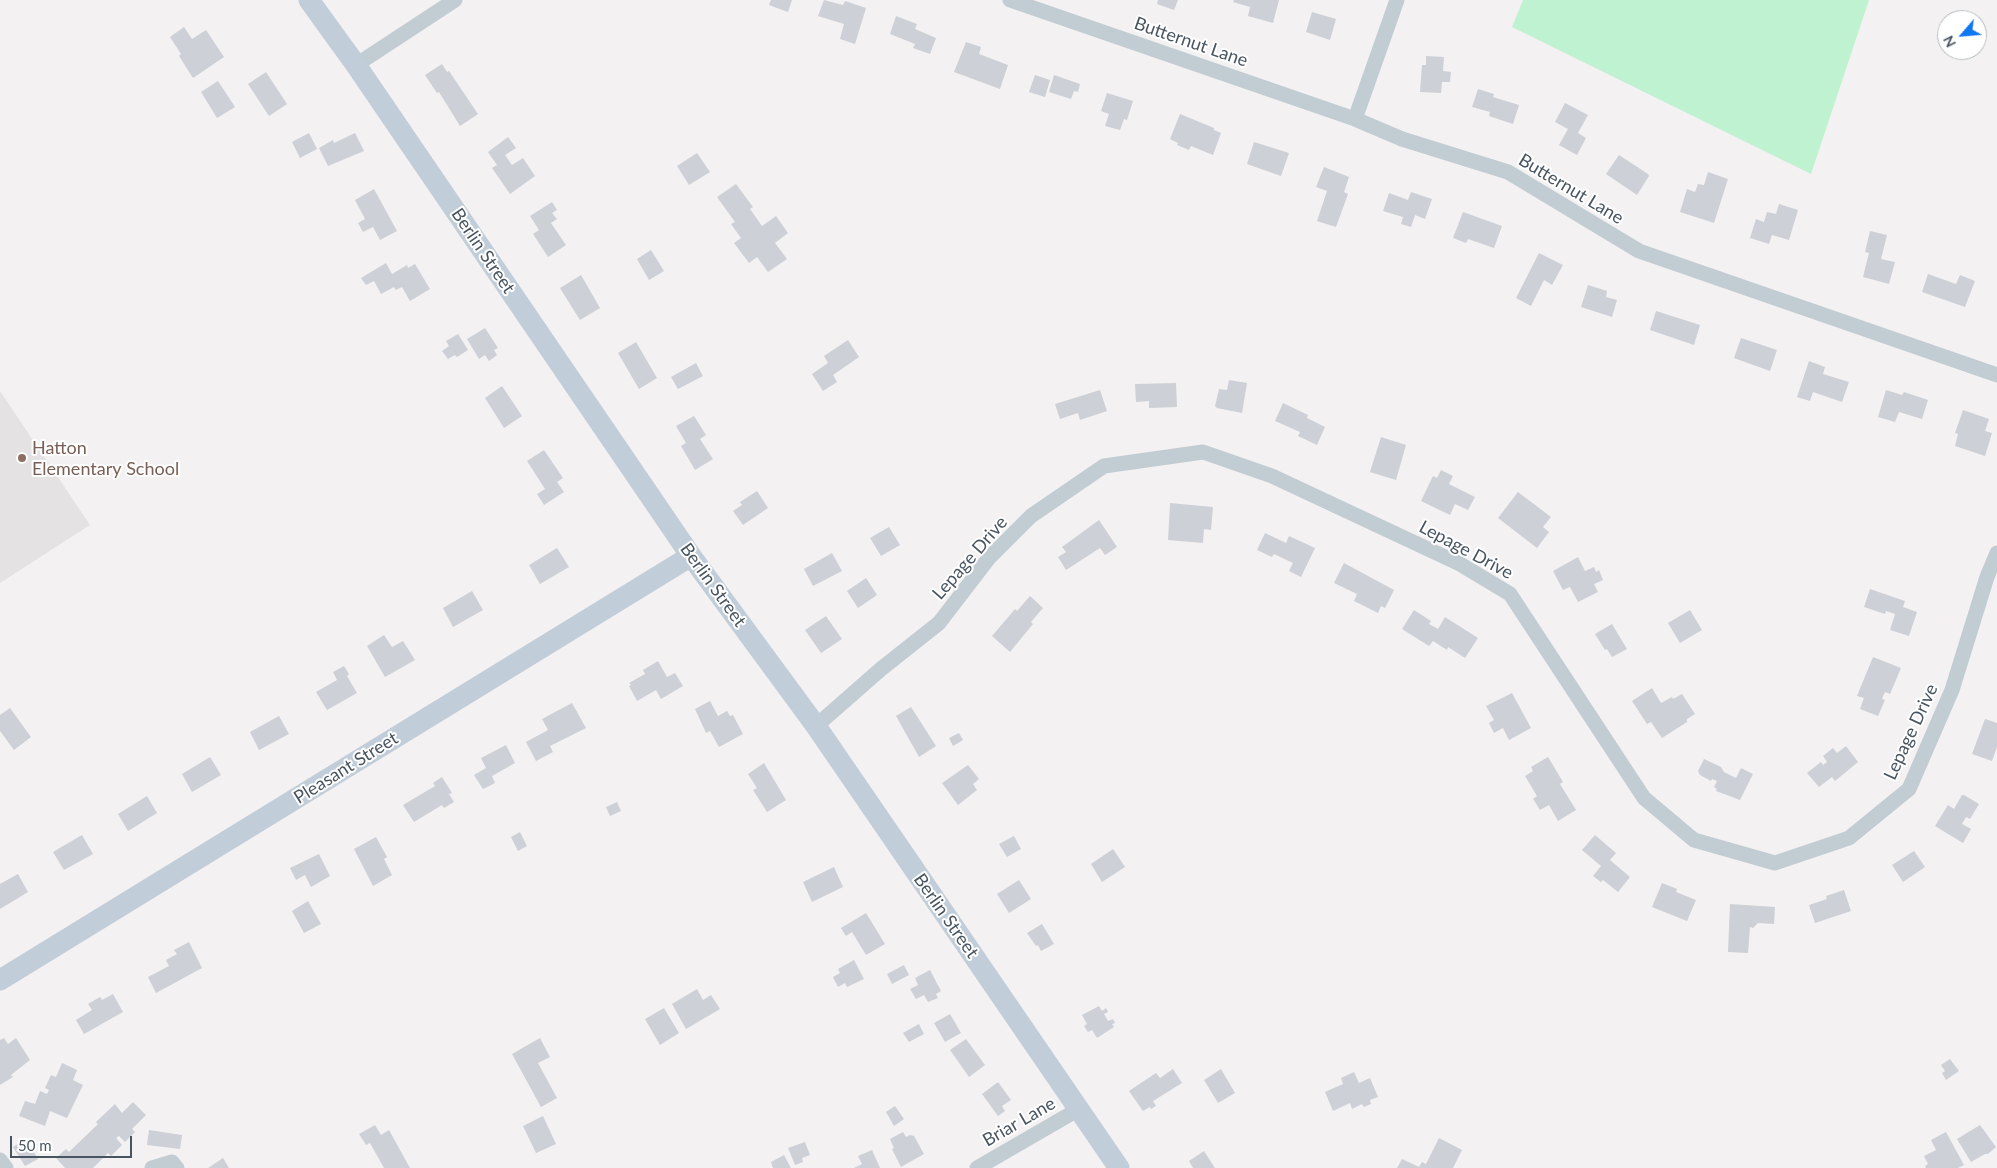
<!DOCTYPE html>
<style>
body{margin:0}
#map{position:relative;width:1997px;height:1168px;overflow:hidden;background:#f3f1f1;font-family:Lato,sans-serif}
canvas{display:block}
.north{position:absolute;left:1937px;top:10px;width:50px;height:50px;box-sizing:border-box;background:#fff;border:1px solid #b6bbbf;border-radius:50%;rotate:243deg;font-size:14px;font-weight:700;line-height:20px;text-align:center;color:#485560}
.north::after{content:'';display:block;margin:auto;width:18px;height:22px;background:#0f78f0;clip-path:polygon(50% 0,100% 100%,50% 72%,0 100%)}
.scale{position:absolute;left:10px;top:1136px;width:122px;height:22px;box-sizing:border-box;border:2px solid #485560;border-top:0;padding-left:6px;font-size:15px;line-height:18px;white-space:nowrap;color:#485560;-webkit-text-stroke:4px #fff;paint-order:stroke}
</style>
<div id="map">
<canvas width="1997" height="1168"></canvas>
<div class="north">N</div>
<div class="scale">50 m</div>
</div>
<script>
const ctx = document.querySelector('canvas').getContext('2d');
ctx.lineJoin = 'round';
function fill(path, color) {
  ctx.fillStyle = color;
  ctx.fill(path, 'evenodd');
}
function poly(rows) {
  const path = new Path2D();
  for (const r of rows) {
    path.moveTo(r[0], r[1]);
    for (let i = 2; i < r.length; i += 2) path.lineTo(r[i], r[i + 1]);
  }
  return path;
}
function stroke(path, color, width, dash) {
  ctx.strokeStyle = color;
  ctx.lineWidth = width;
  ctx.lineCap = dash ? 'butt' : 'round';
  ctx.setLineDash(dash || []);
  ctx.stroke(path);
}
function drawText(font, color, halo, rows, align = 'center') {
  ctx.font = font + ' Lato,sans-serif';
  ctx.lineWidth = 4;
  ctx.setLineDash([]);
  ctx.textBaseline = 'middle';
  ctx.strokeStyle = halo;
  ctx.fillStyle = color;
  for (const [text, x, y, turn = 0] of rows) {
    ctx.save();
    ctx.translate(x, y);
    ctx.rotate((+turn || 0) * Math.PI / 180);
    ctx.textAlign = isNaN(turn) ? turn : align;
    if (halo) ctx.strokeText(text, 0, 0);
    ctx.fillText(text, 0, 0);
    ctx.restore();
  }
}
fill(poly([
 [0,391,90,525,0,583]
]), '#e4e2e3');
fill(poly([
 [1523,0,1869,0,1811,174,1512,27]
]), '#bef2d1');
fill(poly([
 [771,0,792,0,788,12,769,5],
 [824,0,843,5,845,1,866,8,855,44,840,39,844,24,818,16],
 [1158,0,1178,0,1174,10,1157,4],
 [1234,0,1279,0,1273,23,1248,16,1250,7,1233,2],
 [1312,12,1336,19,1330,40,1306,32],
 [896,16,917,24,915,29,936,38,930,54,913,48,915,44,890,34],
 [184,27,192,39,206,30,224,57,193,78,179,56,181,54,170,37],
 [966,42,981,47,979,54,1008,65,1000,89,954,72],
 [1426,56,1444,57,1443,71,1451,72,1450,82,1442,82,1441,93,1420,92,1422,65,1426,65],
 [442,64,447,72,449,71,478,114,460,126,439,92,437,93,425,75],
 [266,72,287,104,269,116,248,84],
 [1035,75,1050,80,1045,97,1029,92],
 [1054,75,1080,84,1078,92,1074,91,1071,99,1049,92],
 [218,81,235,107,217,118,201,92],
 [1478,89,1494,94,1493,97,1519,105,1513,124,1489,116,1490,112,1472,107],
 [1107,93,1133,101,1127,120,1124,119,1120,130,1105,126,1109,114,1101,111],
 [1565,103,1588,115,1578,133,1586,138,1577,155,1559,145,1568,129,1555,122],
 [1180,114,1214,128,1214,130,1221,133,1213,155,1191,146,1189,150,1177,145,1178,143,1170,139],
 [309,133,317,149,300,158,292,142],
 [355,133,364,151,328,166,319,148,333,140,334,143],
 [508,137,516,148,505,155,512,165,523,158,535,176,510,194,492,168,497,165,488,152],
 [1254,142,1289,153,1281,176,1247,164],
 [697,153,710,172,689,185,677,166],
 [1619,155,1648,174,1649,176,1637,195,1606,174],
 [1324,167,1349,177,1344,192,1348,194,1336,227,1317,221,1327,191,1316,187],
 [1708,172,1728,179,1714,223,1680,212,1687,189,1695,192,1698,184,1704,185],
 [736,184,753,207,750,209,762,226,776,216,788,233,775,243,787,259,768,272,757,257,749,263,734,243,741,238,731,224,735,222,717,197],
 [374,189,397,231,380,240,373,227,363,232,358,223,365,219,355,200],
 [1411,192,1432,199,1425,219,1415,215,1411,227,1401,224,1403,217,1383,211,1389,193,1408,200],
 [552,202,557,210,552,213,557,219,551,223,566,245,548,257,533,234,539,230,530,216],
 [1779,204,1798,210,1789,240,1772,235,1769,244,1750,238,1756,219,1764,222,1767,212,1776,214],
 [1463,212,1502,226,1494,248,1468,239,1466,243,1453,238],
 [1870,231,1887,235,1881,259,1895,262,1889,284,1863,277,1869,253,1865,252],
 [651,250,664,271,649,280,637,259],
 [1539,253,1563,265,1552,285,1544,280,1531,306,1516,298],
 [386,263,392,274,407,265,408,268,415,264,430,289,410,301,402,287,396,290,394,287,381,294,374,281,366,285,361,278],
 [1928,274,1956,284,1960,275,1975,281,1965,307,1922,292],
 [581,275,600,308,580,320,560,288],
 [1588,285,1607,291,1606,297,1617,300,1612,317,1581,307],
 [1656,311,1700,325,1694,345,1650,330],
 [485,328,498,348,494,350,497,355,489,361,485,355,479,359,467,339],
 [458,334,468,350,457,357,455,355,448,359,442,351,449,346,446,341],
 [1741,338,1777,350,1770,371,1734,358],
 [848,340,859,357,833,375,837,382,823,391,812,374,828,363,824,356],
 [636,342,657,378,639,389,618,353],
 [1809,361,1825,367,1823,374,1849,382,1842,402,1813,392,1810,401,1797,397],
 [696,363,703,376,678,389,671,377],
 [1229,380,1247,383,1242,413,1217,408,1215,406,1219,389,1227,390],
 [1176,383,1177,407,1149,408,1149,401,1136,402,1135,384],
 [502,386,522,416,504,428,485,398],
 [1100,390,1107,411,1080,420,1078,413,1060,419,1055,404],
 [1886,390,1902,395,1904,392,1928,400,1922,419,1899,412,1895,422,1878,417],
 [1283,403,1308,415,1307,418,1325,427,1317,445,1298,436,1300,432,1275,421],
 [1963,410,1989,419,1985,431,1992,433,1985,456,1955,446,1958,434,1955,433],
 [694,416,706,435,700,439,713,459,695,470,681,446,686,443,676,426],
 [1381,437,1406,445,1396,480,1370,472],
 [544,450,563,478,557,482,564,492,544,505,537,494,545,489,527,461],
 [1441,470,1453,476,1449,484,1475,497,1468,510,1455,504,1450,515,1421,501,1433,476,1437,478],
 [757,491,768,508,743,525,733,511,742,505,740,502],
 [1518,492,1551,517,1543,527,1549,532,1537,548,1498,518],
 [1170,503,1213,507,1211,530,1204,529,1203,543,1168,540],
 [1099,520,1117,547,1105,555,1100,548,1066,570,1058,557,1066,552,1062,547],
 [889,527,900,545,881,556,870,538],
 [1265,533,1286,543,1289,536,1315,548,1301,577,1289,571,1293,563,1274,554,1272,557,1257,550],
 [557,548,569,567,540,584,529,565],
 [832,553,842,571,813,586,804,569],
 [1578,557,1585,571,1594,567,1596,572,1599,570,1603,580,1594,584,1598,592,1578,602,1570,587,1563,590,1553,571],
 [1344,563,1394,590,1385,608,1381,606,1378,613,1354,601,1357,594,1334,583],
 [866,578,877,595,858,608,847,591],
 [1870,589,1905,601,1903,607,1917,612,1909,636,1890,630,1895,614,1886,611,1885,614,1864,607],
 [472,591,483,610,453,627,443,608],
 [1030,596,1043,608,1031,622,1033,624,1010,652,992,636,1015,609,1017,611],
 [1414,610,1431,621,1429,624,1438,629,1445,617,1478,638,1465,658,1448,647,1447,650,1433,641,1429,646,1402,629],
 [1690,610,1702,630,1680,643,1668,623],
 [826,616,842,639,821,653,805,630],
 [1612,624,1627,649,1612,657,1607,649,1605,650,1595,634],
 [384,635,392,647,403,641,415,660,385,677,367,646],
 [1873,657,1901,668,1890,694,1885,692,1882,699,1885,700,1878,716,1860,709,1864,698,1857,696],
 [658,661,667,677,675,673,683,686,661,699,656,690,637,701,629,686,631,685,629,683,645,674,643,670],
 [344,666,349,674,347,676,357,693,327,710,316,692,337,680,333,672],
 [1652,688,1661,703,1672,697,1673,699,1682,694,1695,714,1687,719,1687,722,1662,738,1651,722,1647,724,1632,701],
 [1512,693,1531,728,1509,740,1503,728,1494,733,1489,723,1494,720,1486,706],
 [710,701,718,716,727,711,730,716,733,715,743,734,719,747,710,731,706,733,695,709],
 [572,703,586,728,550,746,553,752,536,761,526,742,548,730,542,719],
 [911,707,936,746,919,757,896,716],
 [10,708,31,737,14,750,0,731,0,715],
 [279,716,289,734,259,750,250,732],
 [1985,719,1997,723,1997,747,1992,761,1972,754],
 [959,733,963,740,953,746,949,738],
 [506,745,515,763,492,776,495,783,483,789,474,775,486,768,481,758],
 [1846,746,1858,762,1835,781,1832,777,1819,787,1807,773,1821,762,1823,765,1827,762,1823,756,1833,748,1837,753],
 [210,757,221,775,192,792,182,774],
 [1548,757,1563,782,1560,784,1576,810,1558,821,1549,805,1540,810,1533,799,1537,796,1525,776,1533,771,1531,767],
 [1704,759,1721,767,1724,772,1736,778,1741,768,1753,774,1740,800,1716,791,1717,789,1714,787,1717,781,1712,779,1711,781,1700,775,1698,771],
 [764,763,786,800,767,812,753,790,757,788,748,774],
 [968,765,979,779,973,784,977,790,958,805,942,783],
 [442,777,452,793,449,794,454,802,444,808,442,805,414,822,403,805,435,786,433,783],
 [1962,795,1964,795,1979,804,1970,819,1966,817,1962,824,1971,829,1963,843,1935,826,1948,805,1954,809],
 [147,796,157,813,128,831,118,814],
 [617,802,621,811,610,816,606,807],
 [520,832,527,846,518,851,511,837],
 [82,835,93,854,64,870,53,852],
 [1595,835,1616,853,1610,860,1630,877,1618,892,1603,880,1601,882,1593,876,1601,866,1582,850],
 [1014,836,1021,849,1007,857,999,844],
 [376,837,387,857,384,859,392,875,373,886,354,849],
 [1113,849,1125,867,1102,882,1091,864],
 [1914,851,1925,867,1903,882,1892,865],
 [319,854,330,876,311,887,305,875,296,880,290,868],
 [834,867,843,887,812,902,803,882],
 [18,874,28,892,0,909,0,884],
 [1019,880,1031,899,1009,913,997,894],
 [1662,883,1677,889,1676,892,1696,900,1687,921,1652,907],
 [1844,890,1851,911,1815,923,1809,905,1827,899,1826,896],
 [308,901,321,924,304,933,292,911],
 [1730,904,1775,907,1774,924,1758,923,1753,928,1750,927,1748,953,1728,952],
 [866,913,885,944,866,955,852,932,846,936,841,928],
 [1042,924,1054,944,1041,951,1038,945,1036,946,1027,933],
 [189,942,202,968,156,993,148,977,169,966,166,960,177,954,174,950],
 [854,960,864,979,847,987,845,983,838,987,833,977,840,973,838,969],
 [904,965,909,975,892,984,887,974],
 [930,970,941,991,936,994,938,998,928,1002,924,995,916,999,910,989,918,985,915,978],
 [697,989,703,1000,711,995,720,1009,686,1029,672,1004],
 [113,994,123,1012,84,1034,76,1020,92,1010,88,1004,100,997,102,1000],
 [1099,1006,1102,1011,1106,1008,1108,1012,1104,1014,1108,1021,1113,1019,1115,1023,1112,1024,1114,1027,1097,1038,1092,1030,1088,1032,1084,1026,1087,1024,1082,1015],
 [664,1008,679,1033,660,1045,645,1019],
 [950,1014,961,1033,945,1042,934,1023],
 [919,1024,924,1034,909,1042,903,1033],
 [4,1038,8,1044,16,1038,30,1060,11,1075,13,1077,0,1085,0,1040],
 [540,1038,550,1057,538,1063,557,1098,541,1107,512,1054],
 [966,1039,985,1065,969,1077,950,1050],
 [1950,1059,1959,1071,1946,1080,1942,1073,1945,1071,1941,1065],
 [62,1063,77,1070,73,1080,83,1085,67,1118,50,1111,45,1126,19,1116,25,1101,35,1104,40,1091,47,1094,49,1090,45,1088,51,1075,56,1077],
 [1173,1069,1182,1083,1153,1101,1156,1106,1151,1109,1150,1107,1143,1111,1129,1091,1156,1073,1160,1078],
 [1221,1069,1235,1093,1218,1103,1204,1080],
 [1354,1072,1359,1083,1370,1078,1378,1097,1370,1100,1371,1104,1364,1107,1362,1104,1352,1109,1350,1103,1333,1111,1325,1092,1343,1084,1341,1078],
 [998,1082,1011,1100,1002,1106,1005,1111,998,1116,982,1094],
 [133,1102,146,1115,132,1129,135,1132,125,1142,119,1136,116,1138,122,1145,111,1156,108,1153,93,1168,65,1168,56,1158,66,1149,69,1152,98,1124,96,1122,115,1104,122,1113],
 [895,1106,904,1119,894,1126,886,1112],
 [543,1116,556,1144,536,1153,523,1126],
 [375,1125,381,1135,389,1130,410,1168,384,1168,370,1143,366,1145,359,1134],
 [1980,1125,1996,1147,1988,1154,1985,1154,1971,1162,1957,1139],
 [149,1130,182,1135,180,1149,147,1145],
 [903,1132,906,1137,910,1135,914,1136,924,1154,901,1167,892,1149,894,1148,890,1139],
 [1946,1132,1964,1165,1958,1168,1926,1168,1925,1166,1928,1164,1924,1156,1936,1150,1931,1140],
 [1439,1138,1462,1150,1453,1168,1397,1168,1402,1159,1419,1167,1422,1162,1426,1164],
 [26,1139,38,1159,25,1166,13,1147],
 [805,1142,810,1155,802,1158,803,1162,795,1165,788,1148],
 [872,1150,880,1168,854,1168,862,1164,858,1156],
 [1204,1151,1215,1168,1193,1168,1189,1161],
 [784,1155,791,1168,773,1168,771,1162],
 [223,1158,229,1168,208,1168]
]), '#cdd0d6');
stroke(poly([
 [1010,0,1355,119,1402,139,1508,172,1639,251,1997,375],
 [356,65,455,0],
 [1355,119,1397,0],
 [816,726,881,669,939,623,989,558,1031,516,1104,466,1203,452,1272,476,1460,564,1510,594,1644,798,1694,840,1775,863,1849,838,1909,789,1952,690,1987,577,1997,553],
 [0,1160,6,1168],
 [152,1168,172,1162,177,1168],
 [977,1168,1079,1109]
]), '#c1ccd3', 15);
stroke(poly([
 [309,0,356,65,691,556,816,726,1119,1168],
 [0,980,691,556]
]), '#c1cdd8', 21);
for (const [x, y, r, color] of [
 [22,458,5,"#8d6e63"]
]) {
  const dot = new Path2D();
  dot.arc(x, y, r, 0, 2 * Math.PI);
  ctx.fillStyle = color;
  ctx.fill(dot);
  stroke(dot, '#fff', 2);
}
drawText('18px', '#485560', '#fff', [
 ["Butternut Lane",1191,42,19],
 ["Butternut Lane",1571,189,31],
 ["Berlin Street",483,251,56],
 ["Lepage Drive",1466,550,28],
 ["Lepage Drive",970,558,-49],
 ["Berlin Street",713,585,54],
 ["Lepage Drive",1911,732,-65],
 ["Pleasant Street",346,768,-32],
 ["Berlin Street",946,916,55],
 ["Briar Lane",1019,1122,-30]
]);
drawText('18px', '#785e54', '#fff', [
 ["Hatton",32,448],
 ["Elementary School",32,469]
], 'left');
</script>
